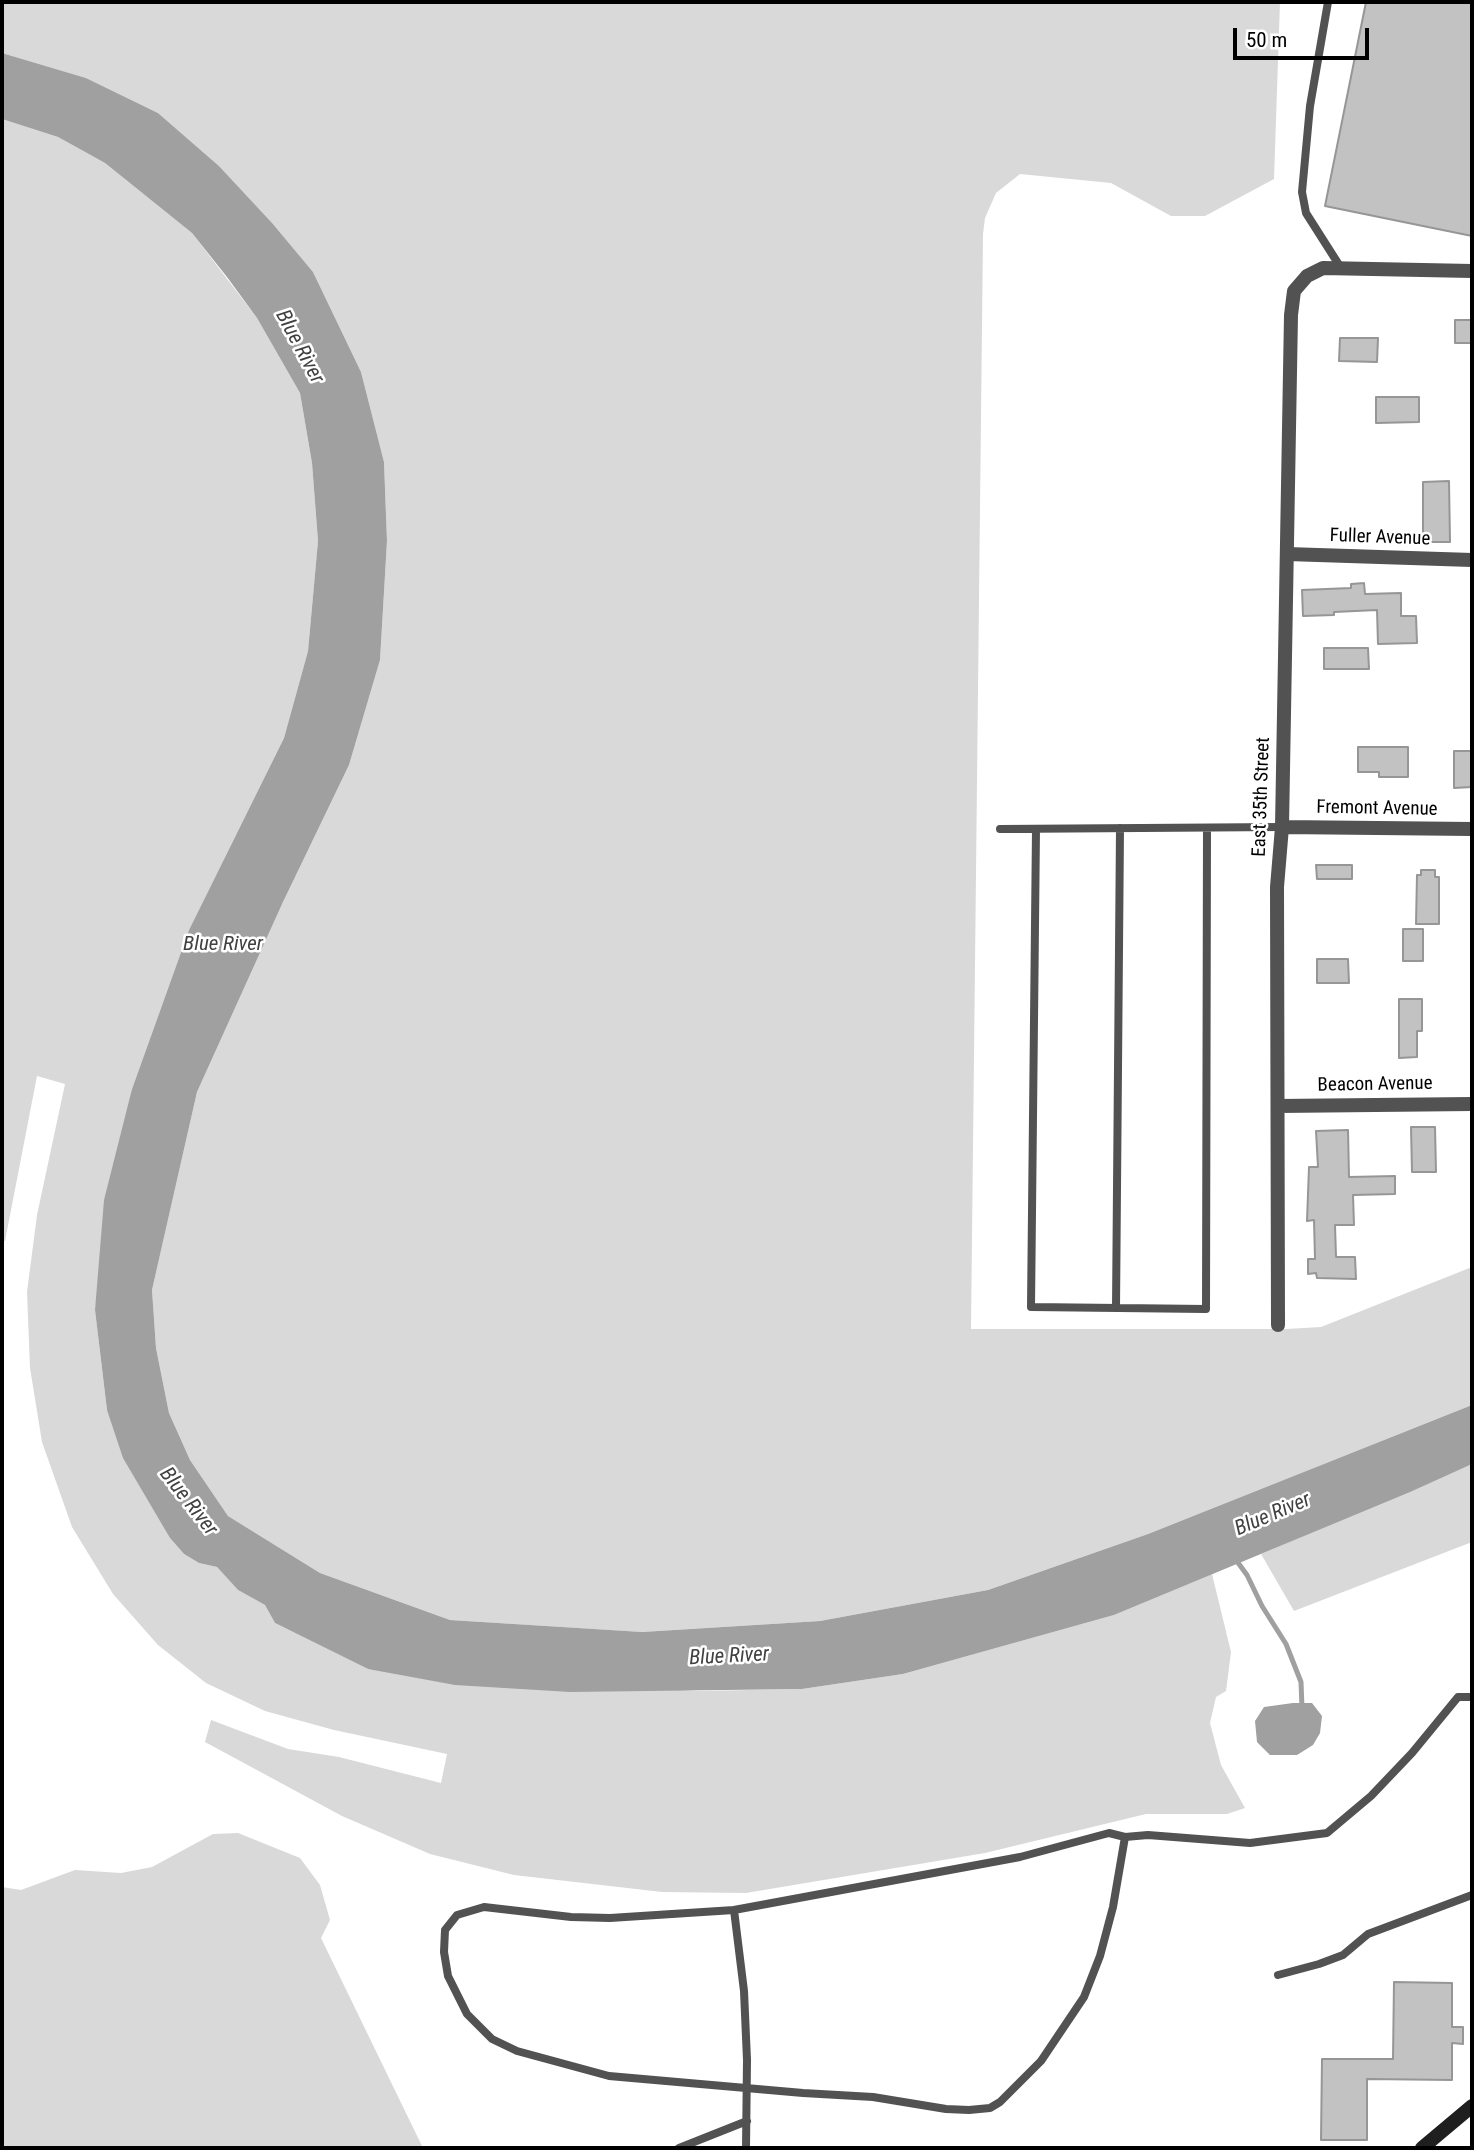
<!DOCTYPE html>
<style>
body{margin:0}
#map{position:relative;width:1474px;height:2150px;overflow:hidden;background:#fff;font-family:"Roboto Condensed",sans-serif}
canvas{display:block}
.frame{position:absolute;inset:0;border:4px solid #000;pointer-events:none}
.scale{position:absolute;left:1233px;top:28px;width:136px;height:32px;box-sizing:border-box;border:4px solid #000;border-top:0;padding-left:9px;font-size:21px;line-height:24px;white-space:nowrap;color:#000;-webkit-text-stroke:5px #fff;paint-order:stroke}
</style>
<div id="map">
<canvas width="1474" height="2150"></canvas>
<div class="frame"></div>
<div class="scale">50 m</div>
</div>
<script>
const ctx = document.querySelector('canvas').getContext('2d');
ctx.lineJoin = 'round';
function fill(path, color) {
  ctx.fillStyle = color;
  ctx.fill(path, 'evenodd');
}
function poly(rows) {
  const path = new Path2D();
  for (const r of rows) {
    path.moveTo(r[0], r[1]);
    for (let i = 2; i < r.length; i += 2) path.lineTo(r[i], r[i + 1]);
  }
  return path;
}
function stroke(path, color, width, dash) {
  ctx.strokeStyle = color;
  ctx.lineWidth = width;
  ctx.lineCap = dash ? 'butt' : 'round';
  ctx.setLineDash(dash || []);
  ctx.stroke(path);
}
function drawText(font, color, halo, rows, align = 'center') {
  ctx.font = font + ' "Roboto Condensed",sans-serif';
  ctx.lineWidth = 5;
  ctx.setLineDash([]);
  ctx.textBaseline = 'middle';
  ctx.strokeStyle = halo;
  ctx.fillStyle = color;
  for (const [text, x, y, turn = 0] of rows) {
    ctx.save();
    ctx.translate(x, y);
    ctx.rotate((+turn || 0) * Math.PI / 180);
    ctx.textAlign = isNaN(turn) ? turn : align;
    if (halo) ctx.strokeText(text, 0, 0);
    ctx.fillText(text, 0, 0);
    ctx.restore();
  }
}
fill(poly([
 [2,2,1280,2,1274,179,1205,216,1171,216,1111,183,1020,174,996,193,985,218,983,234,971,1329,1286,1329,1321,1327,1472,1267,1472,1405,1148,1534,988,1590,820,1621,641,1632,450,1620,320,1573,228,1516,190,1460,169,1413,156,1348,152,1290,197,1092,283,902,349,765,380,660,387,541,384,462,361,372,313,272,273,224,219,166,158,113,86,78,2,53],
 [2,119,58,137,105,163,192,233,257,318,300,393,312,463,318,541,308,651,284,738,189,930,132,1089,95,1310,107,1410,170,1538,184,1554,199,1563,217,1567,238,1590,265,1605,275,1623,368,1669,697,1691,802,1689,903,1674,1114,1615,1212,1574,1231,1652,1226,1691,1216,1697,1210,1723,1221,1765,1245,1808,1227,1814,1146,1814,985,1853,746,1893,662,1892,514,1875,430,1854,342,1816,205,1742,211,1720,288,1749,339,1757,441,1783,447,1754,334,1730,265,1711,206,1683,158,1645,113,1594,72,1527,42,1442,30,1368,27,1292,37,1215,65,1084,37,1076,5,1241,2,1241],
 [1472,1464,1472,1542,1294,1611,1261,1554],
 [238,1833,300,1858,320,1885,330,1920,321,1938,423,2148,2,2148,2,1887,21,1890,75,1870,121,1873,152,1867,213,1834]
]), '#d9d9d9');
fill(poly([
 [2,53,86,78,158,113,219,166,273,224,313,272,361,372,384,462,387,541,380,660,349,765,283,902,197,1092,152,1290,156,1348,169,1413,190,1460,228,1516,320,1573,450,1620,642,1632,820,1621,988,1590,1148,1534,1472,1405,1472,1464,1410,1492,1114,1615,903,1674,802,1689,570,1692,455,1685,368,1669,275,1623,265,1605,238,1590,217,1567,199,1563,184,1554,170,1538,123,1458,107,1410,95,1310,104,1200,132,1089,189,930,284,738,308,651,318,541,312,463,300,393,257,318,227,277,192,233,105,163,58,137,2,119],
 [1293,1703,1312,1703,1322,1716,1320,1733,1313,1745,1297,1755,1270,1755,1257,1742,1255,1721,1264,1707]
]), '#a0a0a0');
stroke(poly([
 [1236,1560,1247,1575,1262,1606,1286,1644,1301,1682,1302,1708]
]), '#a0a0a0', 5);
const building = poly([
 [1366,2,1472,2,1472,236,1325,206,1366,2],
 [1455,320,1472,320,1472,343,1455,343,1455,320],
 [1340,338,1378,338,1377,362,1339,361,1340,338],
 [1376,397,1419,397,1419,422,1376,423,1376,397],
 [1449,481,1450,542,1423,542,1423,482,1449,481],
 [1364,583,1365,594,1401,593,1401,616,1416,616,1417,643,1378,644,1377,610,1334,612,1334,615,1303,616,1302,590,1351,588,1351,584,1364,583],
 [1324,648,1368,648,1369,669,1324,669,1324,648],
 [1358,747,1408,747,1408,777,1379,777,1379,772,1358,772,1358,747],
 [1454,751,1472,751,1472,787,1454,788,1454,751],
 [1316,865,1352,865,1352,879,1317,879,1316,865],
 [1421,870,1435,870,1435,877,1439,877,1439,924,1416,924,1417,875,1421,875,1421,870],
 [1403,929,1423,929,1423,961,1403,961,1403,929],
 [1317,959,1348,959,1349,983,1317,983,1317,959],
 [1399,999,1422,999,1422,1031,1417,1031,1417,1057,1399,1058,1399,999],
 [1411,1127,1435,1127,1436,1172,1412,1172,1411,1127],
 [1348,1130,1349,1177,1395,1176,1395,1194,1353,1195,1354,1225,1335,1225,1336,1257,1355,1257,1356,1279,1317,1278,1316,1273,1308,1274,1308,1259,1315,1259,1314,1220,1307,1221,1309,1167,1318,1167,1316,1131,1348,1130],
 [1394,1982,1452,1983,1452,2027,1463,2027,1463,2044,1452,2043,1452,2080,1367,2079,1367,2140,1321,2140,1322,2059,1393,2059,1394,1982]
]);
fill(building, '#c2c2c2');
stroke(building, '#969696', 2);
stroke(poly([
 [1328,2,1310,106,1302,192,1306,213,1341,268],
 [1000,829,1282,827],
 [1036,829,1031,1307,1206,1309,1207,828],
 [1116,1308,1120,828],
 [734,1910,610,1918,571,1917,484,1907,457,1915,445,1930,444,1952,448,1976,467,2014,492,2039,517,2051,609,2076,803,2093,873,2097,946,2109,969,2110,990,2108,1000,2102,1041,2061,1084,1997,1100,1956,1113,1907,1125,1837],
 [1278,1975,1319,1964,1343,1955,1368,1934,1472,1895],
 [679,2148,747,2121],
 [746,2148,747,2060,744,1991,734,1910,1020,1857,1109,1833,1125,1837,1148,1835,1250,1843,1327,1833,1371,1796,1412,1753,1458,1697,1472,1697]
]), '#525252', 8);
stroke(poly([
 [1287,554,1472,560],
 [1282,827,1472,829],
 [1278,1106,1472,1104],
 [1278,1325,1277,887,1282,827,1291,315,1294,291,1307,276,1323,268,1472,271]
]), '#525252', 14);
stroke(poly([
 [1422,2148,1472,2106]
]), '#1f1f1f', 14);
drawText('19px', '#000', '#fff', [
 ["Fuller Avenue",1380,538,2],
 ["East 35th Street",1262,797,-88],
 ["Fremont Avenue",1377,809,1],
 ["Beacon Avenue",1375,1085,-1]
]);
drawText('italic 21px', '#414141', '#fff', [
 ["Blue River",299,347,62],
 ["Blue River",223,945],
 ["Blue River",188,1502,52],
 ["Blue River",1273,1515,-23],
 ["Blue River",729,1657,-3]
]);
</script>
